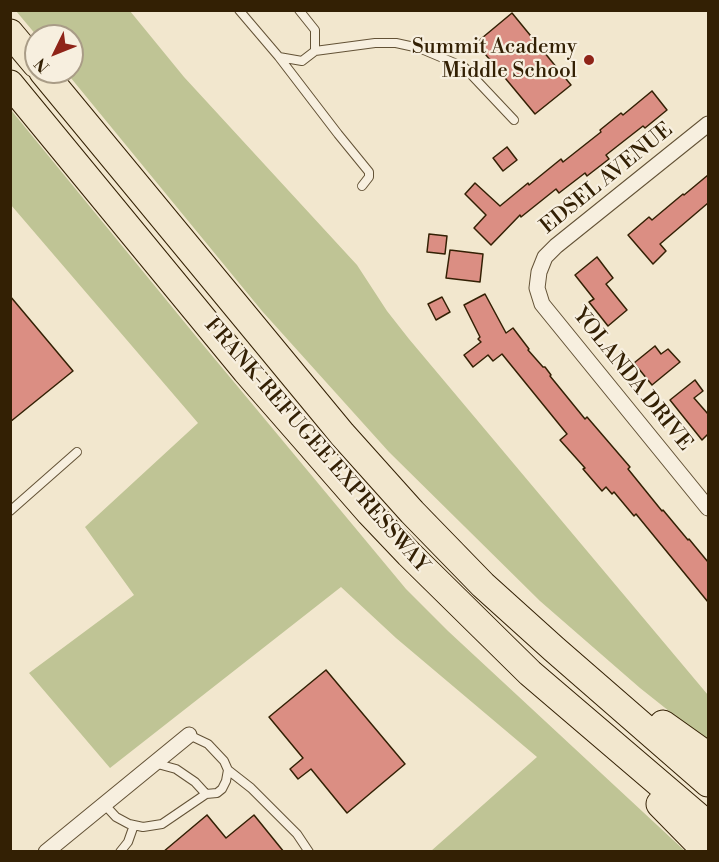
<!DOCTYPE html>
<style>
body{margin:0}
#map{position:relative;width:719px;height:862px;overflow:hidden;background:#f2e7ce;font-family:"Libre Bodoni",serif}
canvas{display:block}
.frame{position:absolute;inset:0;border:12px solid #332004;pointer-events:none}
.north{position:absolute;left:24px;top:24px;width:60px;height:60px;box-sizing:border-box;background:#f7efdf;border:2px solid #a99c87;border-radius:50%;rotate:227deg;font-size:16px;font-weight:700;line-height:24px;text-align:center;color:#332004}
.north::after{content:'';display:block;margin:auto;width:21px;height:27px;background:#8f2418;clip-path:polygon(50% 0,100% 100%,50% 72%,0 100%)}
</style>
<div id="map">
<canvas width="719" height="862"></canvas>
<div class="frame"></div>
<div class="north">N</div>
</div>
<script>
const ctx = document.querySelector('canvas').getContext('2d');
ctx.lineJoin = 'round';
function fill(path, color) {
  ctx.fillStyle = color;
  ctx.fill(path, 'evenodd');
}
function poly(rows) {
  const path = new Path2D();
  for (const r of rows) {
    path.moveTo(r[0], r[1]);
    for (let i = 2; i < r.length; i += 2) path.lineTo(r[i], r[i + 1]);
  }
  return path;
}
function stroke(path, color, width, dash) {
  ctx.strokeStyle = color;
  ctx.lineWidth = width;
  ctx.lineCap = dash ? 'butt' : 'round';
  ctx.setLineDash(dash || []);
  ctx.stroke(path);
}
function drawText(font, color, halo, rows, align = 'center') {
  ctx.font = font + ' "Libre Bodoni",serif';
  ctx.lineWidth = 4.5;
  ctx.setLineDash([]);
  ctx.textBaseline = 'middle';
  ctx.strokeStyle = halo;
  ctx.fillStyle = color;
  for (const [text, x, y, turn = 0] of rows) {
    ctx.save();
    ctx.translate(x, y);
    ctx.rotate((+turn || 0) * Math.PI / 180);
    ctx.textAlign = isNaN(turn) ? turn : align;
    if (halo) ctx.strokeText(text, 0, 0);
    ctx.fillText(text, 0, 0);
    ctx.restore();
  }
}
fill(poly([
 [16,11,130,11,184,77,357,265,387,311,409,339,708,695,708,742,640,688,540,601,389,452,262,311,66,72,72,72,72,36,37,36],
 [11,110,199,340,406,589,448,631,685,851,431,851,537,757,396,638,341,587,110,768,29,673,134,595,85,527,198,423,11,205]
]), '#bfc495');
const building = poly([
 [512,13,571,85,535,114,476,43,512,13],
 [652,91,667,110,645,128,643,126,606,155,609,159,587,176,585,173,559,193,556,189,521,217,520,215,491,245,474,228,486,215,465,194,475,183,500,206,528,183,529,185,561,159,563,162,601,132,600,130,621,113,623,115,652,91],
 [507,147,517,160,503,171,493,158,507,147],
 [708,175,708,203,660,244,666,251,653,264,628,235,649,217,652,220,683,194,684,195,708,175],
 [429,234,447,236,445,254,427,252,429,234],
 [450,250,483,254,480,282,446,278,450,250],
 [597,257,613,278,606,284,627,310,608,326,589,302,594,299,575,275,597,257],
 [485,294,506,333,513,328,529,349,528,350,543,367,545,367,551,375,550,376,585,419,587,417,630,467,628,469,662,511,663,510,688,540,689,539,708,562,708,602,636,514,634,516,614,492,612,494,606,487,602,491,583,469,585,468,560,440,567,434,502,354,493,361,488,355,473,367,464,355,481,342,478,339,480,337,464,305,485,294],
 [10,296,73,371,10,422,10,296],
 [442,297,450,312,436,320,428,304,442,297],
 [655,346,661,354,668,349,680,362,652,385,634,363,655,346],
 [695,380,703,391,694,398,708,414,708,434,702,440,670,400,695,380],
 [326,670,405,764,347,813,311,769,298,779,290,769,303,758,269,717,326,670],
 [207,815,226,838,254,815,284,852,163,852,207,815]
]);
fill(building, '#db8e83');
stroke(building, '#332004', 1.5);
const lane = poly([
 [239,10,279,57,302,61,315,51,315,30,299,10],
 [315,51,375,43,396,43,419,48,464,67,514,120],
 [279,57,338,134,369,172,369,177,362,186],
 [10,511,77,452],
 [189,735,208,744,224,761,228,770,226,781,222,789,217,793,206,794],
 [228,770,251,788,297,834,309,852],
 [104,804,116,817,129,824,143,827,162,824,206,794,195,782,176,769,154,763],
 [120,852,128,842,134,825]
]);
const street = poly([
 [708,124,556,246,545,257,539,272,537,288,542,304,708,508],
 [46,852,189,735]
]);
const highway = poly([
 [10,33,36,64],
 [43,72,342,434,412,512,483,585,554,649,708,783],
 [10,84,246,371,370,513,409,554,530,673,708,825],
 [663,724,708,756],
 [660,804,707,852]
]);
stroke(lane, '#635236', 10);
stroke(street, '#635236', 17);
stroke(highway, '#332004', 29);
stroke(lane, '#f7efdf', 8);
stroke(street, '#f7efdf', 15);
stroke(highway, '#f2e7ce', 27);
for (const [x, y, r, color] of [
 [589,60,6,"#8f2418"]
]) {
  const dot = new Path2D();
  dot.arc(x, y, r, 0, 2 * Math.PI);
  ctx.fillStyle = color;
  ctx.fill(dot);
  stroke(dot, '#f7efdf', 2);
}
drawText('21px', '#332004', '#f7efdf', [
 ["Summit Academy",577,48],
 ["Middle School",577,72]
], 'right');
drawText('21px', '#332004', '#f7efdf', [
 ["EDSEL AVENUE",607,179,-39],
 ["YOLANDA DRIVE",632,380,51],
 ["FRANK-REFUGEE EXPRESSWAY",316,446,49]
]);
</script>
